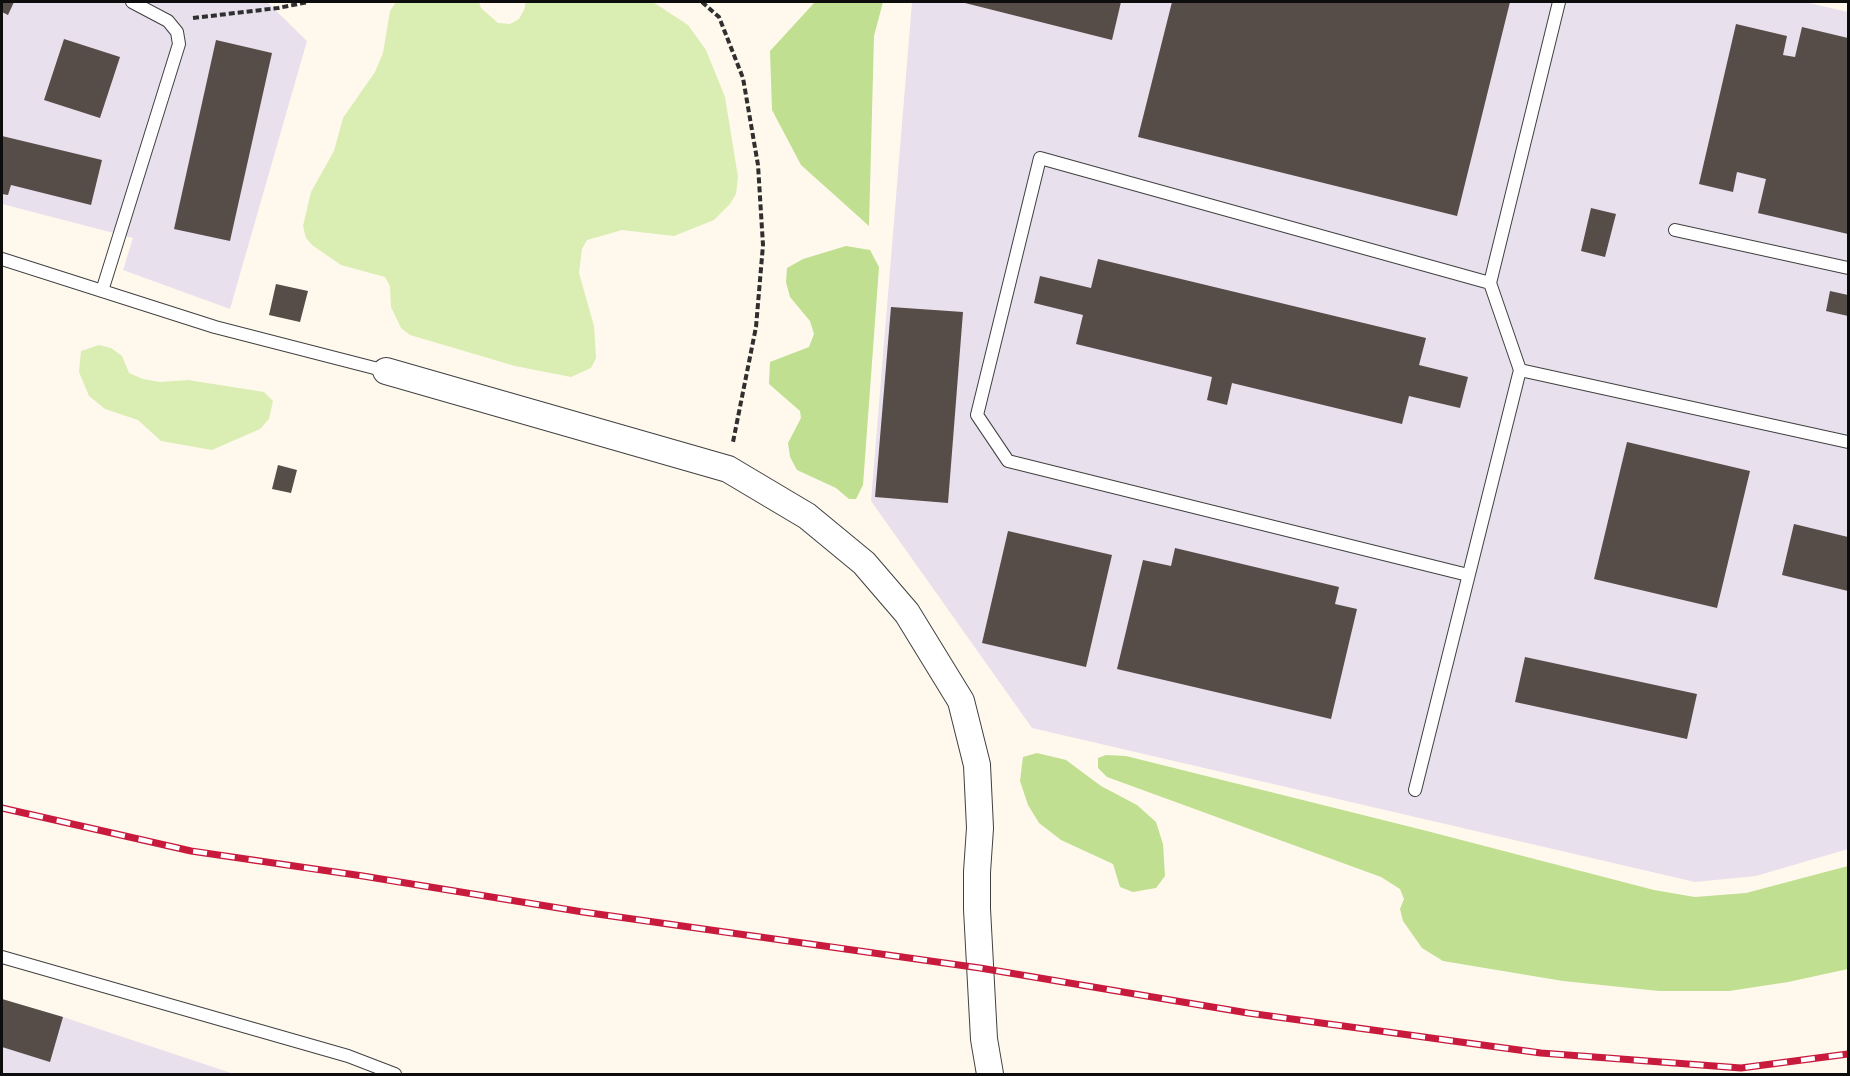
<!DOCTYPE html>
<style>
body{margin:0}
#map{position:relative;width:1850px;height:1076px;overflow:hidden;background:#fff9ed;font-family:"Roboto Serif",serif}
canvas{display:block}
.frame{position:absolute;inset:0;border:3px solid #0d0d0d;pointer-events:none}
</style>
<div id="map">
<canvas width="1850" height="1076"></canvas>
<div class="frame"></div>
</div>
<script>
const ctx = document.querySelector('canvas').getContext('2d');
ctx.lineJoin = 'round';
function fill(path, color) {
  ctx.fillStyle = color;
  ctx.fill(path, 'evenodd');
}
function poly(rows) {
  const path = new Path2D();
  for (const r of rows) {
    path.moveTo(r[0], r[1]);
    for (let i = 2; i < r.length; i += 2) path.lineTo(r[i], r[i + 1]);
  }
  return path;
}
function stroke(path, color, width, dash) {
  ctx.strokeStyle = color;
  ctx.lineWidth = width;
  ctx.lineCap = dash ? 'butt' : 'round';
  ctx.setLineDash(dash || []);
  ctx.stroke(path);
}
fill(poly([
 [2,2,267,2,307,41,230,309,123,270,133,238,2,204],
 [912,2,1805,2,1848,12,1848,849,1756,876,1695,882,1032,728,871,501],
 [2,999,63,1017,234,1074,2,1074]
]), '#e9e0ed');
fill(poly([
 [396,2,479,2,481,8,498,23,510,24,519,19,524,10,526,2,653,2,688,25,706,50,725,97,738,177,736,194,730,204,714,220,674,236,622,230,587,240,582,249,579,273,594,326,596,358,591,368,571,377,515,366,410,335,401,328,391,307,390,286,385,277,341,265,312,245,306,238,303,226,311,192,334,151,343,118,375,72,383,53,390,11],
 [99,345,111,348,122,356,129,373,143,379,160,382,188,380,264,392,273,401,269,419,260,429,212,450,161,441,138,420,105,409,89,396,79,372,81,351]
]), '#daedb3');
fill(poly([
 [815,2,883,2,874,36,869,226,801,165,772,110,770,51],
 [846,246,870,250,879,267,863,485,856,499,849,499,836,488,797,470,790,457,788,443,801,418,800,411,769,384,770,362,809,347,814,334,810,321,790,297,786,282,787,268,803,259],
 [1037,753,1066,760,1101,786,1137,805,1156,822,1163,844,1165,876,1156,888,1133,892,1120,887,1113,864,1061,840,1039,823,1028,805,1020,781,1023,757],
 [1106,755,1126,756,1423,830,1654,890,1695,897,1746,893,1848,866,1848,969,1788,982,1729,991,1659,991,1563,981,1443,961,1422,948,1403,921,1400,909,1404,899,1400,889,1381,877,1107,777,1098,768,1098,758]
]), '#c0df91');
fill(poly([
 [2,2,14,2,8,15,2,12],
 [961,2,1121,2,1112,40],
 [1172,2,1510,2,1457,216,1138,137],
 [1736,24,1787,36,1783,55,1795,57,1802,27,1848,38,1848,234,1758,213,1766,179,1737,172,1733,192,1699,184],
 [64,39,120,57,100,118,44,100],
 [216,40,272,53,230,241,174,229],
 [2,136,102,160,91,205,11,185,8,195,2,194],
 [1591,208,1616,214,1605,257,1581,251],
 [1098,259,1426,338,1419,365,1468,377,1460,408,1409,396,1402,424,1232,383,1227,405,1207,400,1212,377,1076,344,1083,315,1034,303,1040,276,1091,288],
 [276,284,308,291,300,322,269,315],
 [1830,291,1848,295,1848,316,1826,311],
 [891,307,963,312,948,503,875,497],
 [1627,442,1750,471,1717,608,1594,579],
 [278,465,297,470,291,493,272,489],
 [1794,524,1848,537,1848,591,1782,575],
 [1008,531,1112,555,1086,667,982,643],
 [1175,548,1339,587,1335,604,1357,609,1331,719,1117,669,1143,560,1171,566],
 [1525,657,1697,694,1687,739,1515,702],
 [2,999,63,1017,50,1062,2,1047]
]), '#564c48');
const lane = poly([
 [1675,230,1848,268],
 [2,259,215,327,386,371],
 [1490,283,1559,2],
 [102,291,179,44,177,32,168,21,132,2],
 [1520,370,1848,442],
 [1415,790,1520,370,1490,283,1040,158,977,415,1008,461,1468,575],
 [2,957,348,1056,395,1074]
]);
const street = poly([
 [386,371,728,469,807,516,864,563,907,613,961,701,977,765,980,828,977,872,977,909,984,1039,990,1074]
]);
stroke(lane, '#404040', 14);
stroke(street, '#404040', 28);
stroke(poly([
 [702,2,719,17,743,78,758,165,763,245,756,327,733,442],
 [193,18,278,8,308,2]
]), '#2f2f2f', 4, [6, 3]);
stroke(lane, '#fff', 12);
stroke(street, '#fff', 26);
const rail = poly([
 [2,808,191,851,363,876,583,912,980,968,1248,1013,1541,1053,1741,1068,1848,1054]
]);
stroke(rail, '#c81a3d', 7);
stroke(rail, '#fff', 4.5, [14]);
</script>
